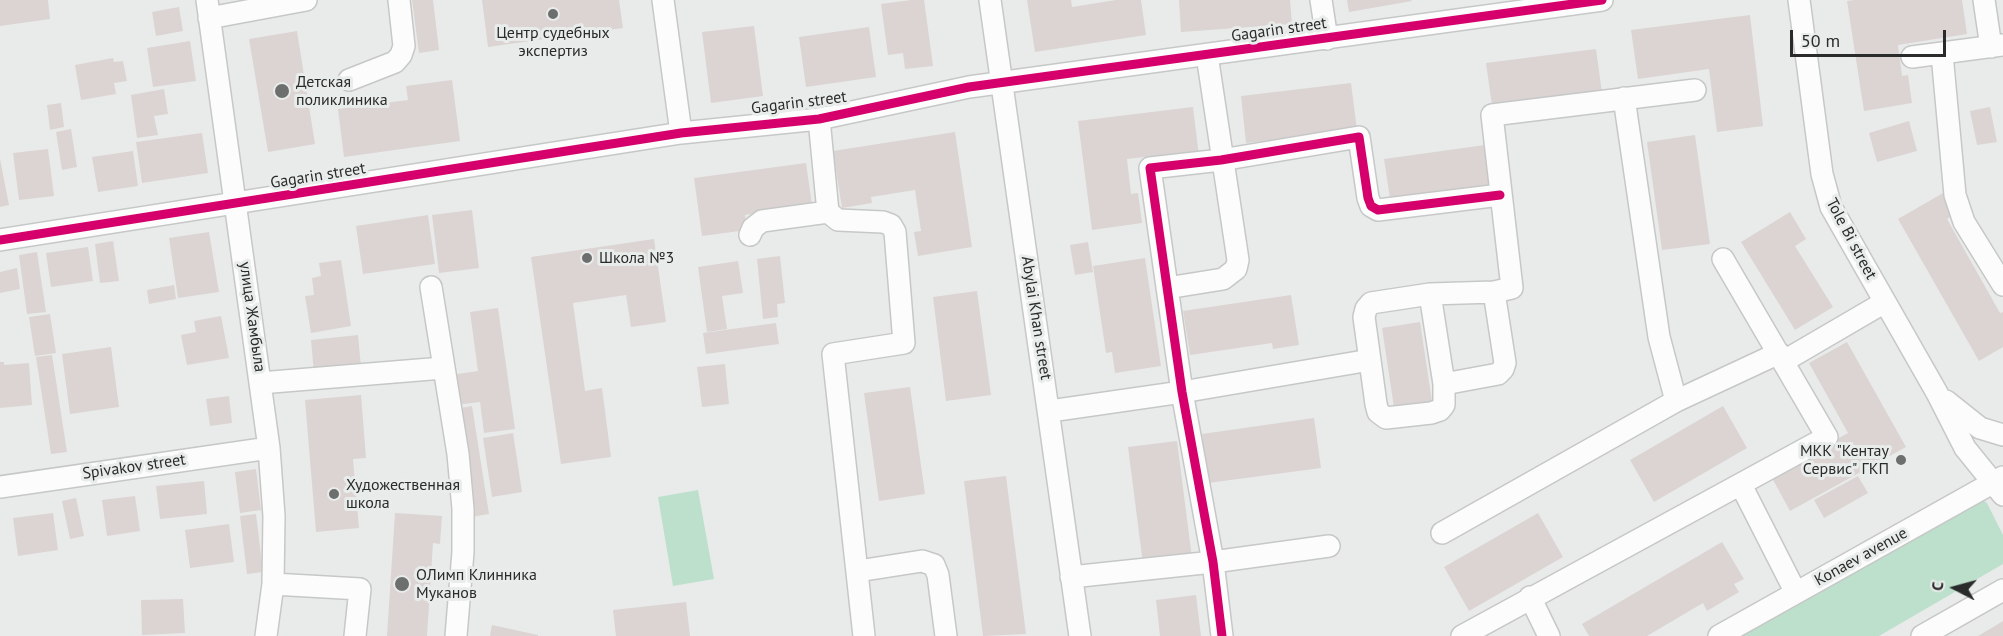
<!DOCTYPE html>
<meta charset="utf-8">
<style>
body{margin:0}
#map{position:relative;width:2003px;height:636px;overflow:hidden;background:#e9ebea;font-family:"PT Sans",sans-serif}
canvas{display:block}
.north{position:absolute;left:1925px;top:558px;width:60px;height:60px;-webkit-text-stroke:4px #e8ecea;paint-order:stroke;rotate:276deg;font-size:16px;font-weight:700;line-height:24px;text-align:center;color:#2a2b2b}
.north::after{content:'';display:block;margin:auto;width:21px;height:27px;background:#2a2b2b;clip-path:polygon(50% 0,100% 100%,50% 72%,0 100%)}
.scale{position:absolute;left:1790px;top:30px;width:156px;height:27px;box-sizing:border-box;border:3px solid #2a2b2b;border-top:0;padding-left:8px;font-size:18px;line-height:21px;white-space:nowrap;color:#2a2b2b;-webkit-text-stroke:4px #e8ecea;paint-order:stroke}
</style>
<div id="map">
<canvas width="2003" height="636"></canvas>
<div class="north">С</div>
<div class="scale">50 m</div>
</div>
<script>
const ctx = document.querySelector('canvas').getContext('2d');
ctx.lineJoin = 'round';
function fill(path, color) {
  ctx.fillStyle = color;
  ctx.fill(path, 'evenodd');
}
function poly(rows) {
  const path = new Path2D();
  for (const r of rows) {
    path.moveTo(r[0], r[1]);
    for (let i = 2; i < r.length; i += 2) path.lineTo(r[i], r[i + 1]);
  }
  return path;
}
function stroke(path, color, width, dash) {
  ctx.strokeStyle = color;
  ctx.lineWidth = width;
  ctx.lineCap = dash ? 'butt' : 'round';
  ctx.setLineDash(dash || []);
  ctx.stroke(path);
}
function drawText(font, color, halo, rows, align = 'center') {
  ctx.font = font + ' "PT Sans",sans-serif';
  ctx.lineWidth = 6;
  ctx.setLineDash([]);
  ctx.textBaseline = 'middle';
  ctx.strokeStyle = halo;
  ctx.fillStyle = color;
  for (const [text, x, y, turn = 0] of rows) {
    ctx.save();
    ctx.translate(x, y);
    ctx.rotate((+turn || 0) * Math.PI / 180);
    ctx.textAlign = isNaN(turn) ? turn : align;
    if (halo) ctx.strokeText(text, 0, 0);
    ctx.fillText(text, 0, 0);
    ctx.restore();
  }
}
fill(poly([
 [698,490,714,579,673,586,658,497],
 [1981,499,1987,503,2003,535,2003,564,1879,636,1739,636]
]), '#bde0cc');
fill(poly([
 [0,0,48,0,50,19,0,26],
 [412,0,433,0,439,50,419,53],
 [482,0,619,0,623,28,488,47],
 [911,0,924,0,933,66,905,69,903,53,888,55,881,4],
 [1027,0,1071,0,1072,7,1116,0,1141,0,1146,35,1035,52],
 [1179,0,1290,0,1292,24,1181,32],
 [1347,0,1411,0,1412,1,1349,12],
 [1854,0,1962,0,1967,34,1898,45,1902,76,1908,75,1912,103,1864,111,1847,1],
 [179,7,183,31,156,36,152,12],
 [1750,15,1763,126,1717,132,1709,69,1638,79,1631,30],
 [754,26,763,96,711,103,702,32],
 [869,27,876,77,806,87,799,37],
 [297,31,315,144,268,152,249,39],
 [190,41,196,81,153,87,147,48],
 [1596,49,1602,93,1493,113,1486,63],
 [113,58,114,62,123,61,127,81,114,83,116,94,81,100,75,65],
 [452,80,460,141,344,157,338,109,408,100,406,86],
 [1351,83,1357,130,1246,143,1241,96],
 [164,89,168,114,154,116,158,135,137,138,131,95],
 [61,103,64,127,50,130,47,105],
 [1193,107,1199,156,1172,159,1171,154,1127,159,1131,194,1138,193,1142,223,1092,230,1078,121],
 [1990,107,1997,142,1977,145,1970,111],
 [1909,121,1917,151,1877,162,1869,133],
 [71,129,77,167,62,170,56,132],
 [955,132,972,247,918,256,914,232,921,231,915,190,871,197,872,203,842,208,833,151],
 [202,133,208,173,142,183,136,142],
 [1695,135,1710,244,1662,250,1647,142],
 [1485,145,1492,191,1391,205,1384,159],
 [48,149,54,196,19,200,13,153],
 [133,151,138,186,98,192,92,157],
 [0,159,9,205,0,207],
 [806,163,813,212,789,209,745,215,747,230,702,236,694,178],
 [1943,193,1955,214,1947,219,2000,313,2003,312,2003,347,1979,361,1898,219],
 [472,210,479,268,439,273,432,215],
 [1790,212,1806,239,1795,246,1833,307,1795,330,1741,242],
 [428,215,435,264,363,274,356,226],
 [209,232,219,292,178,298,169,238],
 [654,239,666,322,631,327,626,295,573,303,585,391,602,388,611,457,561,464,531,257],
 [113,241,119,281,100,283,95,244],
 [1088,242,1093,272,1075,275,1070,245],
 [88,247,93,281,51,287,46,253],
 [37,252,46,312,27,314,19,255],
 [780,256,785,303,777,304,778,317,763,319,757,259],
 [1145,258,1161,366,1115,373,1112,352,1106,353,1093,266],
 [341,260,351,326,311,333,305,296,314,295,312,278,321,276,319,263],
 [738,261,743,293,722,296,727,329,707,332,698,267],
 [17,268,20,289,0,293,0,272],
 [174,285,176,299,149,304,147,290],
 [977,291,991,395,946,401,933,297],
 [1291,295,1299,345,1273,349,1272,343,1190,355,1183,311],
 [498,308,515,429,484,433,480,402,456,405,451,375,478,371,470,312],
 [50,314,56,353,35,356,29,317],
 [221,316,229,358,187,365,181,335,196,332,194,321],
 [1420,322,1433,408,1395,414,1382,328],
 [776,323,779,344,706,354,703,333],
 [358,335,361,367,314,373,311,340],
 [1847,342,1906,447,1790,511,1771,476,1848,433,1809,363],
 [111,347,119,407,70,414,62,354],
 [52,355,67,452,51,454,36,357],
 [0,362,4,362,4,365,29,363,32,405,0,408],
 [725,364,729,404,702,407,697,367],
 [910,387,925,494,879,501,864,393],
 [361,395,366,458,353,459,359,528,316,532,305,400],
 [229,396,232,423,210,426,206,399],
 [472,406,489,514,471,517,455,409],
 [1723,406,1747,448,1654,502,1630,460],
 [1314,418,1321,468,1208,483,1202,434],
 [513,433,522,492,492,497,483,438],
 [1177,441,1192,558,1143,564,1128,447],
 [256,469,261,510,240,513,235,472],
 [1006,476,1026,634,983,636,964,481],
 [1858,476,1868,493,1824,518,1814,500],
 [204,481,207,514,160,519,156,486],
 [135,496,140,531,107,536,102,500],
 [76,498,84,536,70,539,62,501],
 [53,513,58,550,18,556,13,518],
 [395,513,442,516,440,544,433,543,427,636,387,636],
 [1538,513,1563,557,1469,611,1444,567],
 [256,514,263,572,247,574,240,516],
 [229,524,234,562,190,568,185,530],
 [1722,542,1744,579,1734,584,1739,592,1707,611,1703,603,1647,636,1589,636,1582,624],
 [1196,595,1201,636,1160,636,1156,600],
 [183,599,185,633,142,635,141,600],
 [686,602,690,636,616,636,613,610],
 [2003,621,2003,636,1978,636],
 [492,625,538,635,538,636,490,636]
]), '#dbd4d3');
const minor = poly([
 [207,0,269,448,274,516,273,584,266,636],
 [663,0,681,133],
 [990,0,1080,636],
 [1321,0,1327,39],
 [1799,0,1822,174,1831,207,1937,393,1965,448,2003,495],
 [1984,0,1991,47],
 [209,18,306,0],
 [1942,54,1955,195,1964,222,2003,285],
 [1912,57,2003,45],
 [349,80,395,62,401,55,404,46,399,0],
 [1624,98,1659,337,1676,401],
 [819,119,828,212,838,220,883,222,891,225,895,232,904,343,833,354,864,636],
 [750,235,753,228,762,221,828,212],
 [0,240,681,133,819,119,969,87,1602,0],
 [431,287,458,454,463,509,463,552,456,636],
 [1167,288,1223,279,1236,269,1238,260,1207,55],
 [1430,294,1494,292,1512,288,1492,115,1695,90],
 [1430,294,1444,384,1444,405,1440,410,1431,413,1386,418,1378,412,1376,404,1364,317,1366,309,1371,303,1430,294],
 [1784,361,1885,302],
 [260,383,443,368],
 [1444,384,1498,374,1503,369,1505,363,1494,292],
 [1946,401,1980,428,2003,435],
 [1050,411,1182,392,1370,360],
 [1741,485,1796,593],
 [0,487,269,448],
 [1442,533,1676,401,1779,353],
 [858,571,922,561,934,565,938,575,946,636],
 [1071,577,1213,562,1329,546],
 [273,584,360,589,355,636],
 [1530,597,1549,636],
 [1222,636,1213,562,1182,392,1150,168,1221,160,1359,137,1368,198,1371,206,1378,210,1500,195],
 [1462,636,1827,437,1723,259],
 [1719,636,2003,477],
 [1922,636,2003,590]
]);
stroke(minor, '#c6c8c7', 24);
stroke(minor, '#fcfcfc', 21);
stroke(poly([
 [0,240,681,133,819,119,969,87,1602,0],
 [1222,636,1213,562,1182,392,1150,168,1221,160,1359,137,1368,198,1371,206,1378,210,1500,195]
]), '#d6006c', 9);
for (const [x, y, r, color] of [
 [553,14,6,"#6d6e6e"],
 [282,91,8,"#6d6e6e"],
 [587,258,6,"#6d6e6e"],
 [1901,460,6,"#6d6e6e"],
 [334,494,6,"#6d6e6e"],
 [402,584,8,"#6d6e6e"]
]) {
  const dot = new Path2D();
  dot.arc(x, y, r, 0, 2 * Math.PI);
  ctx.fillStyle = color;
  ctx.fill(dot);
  stroke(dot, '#e8ecea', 2);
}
drawText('16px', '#2a2b2b', '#e8ecea', [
 ["Gagarin street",1279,30,-8],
 ["Gagarin street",799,103,-7],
 ["Gagarin street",318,176,-9],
 ["Tole Bi street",1851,239,62],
 ["улица Жамбыла",252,317,82],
 ["Abylai Khan street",1036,318,81],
 ["Spivakov street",134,467,-8],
 ["Konaev avenue",1861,557,-29]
]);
drawText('16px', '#2a2b2b', '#e8ecea', [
 ["Центр судебных",553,33,"center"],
 ["экспертиз",553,51,"center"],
 ["Детская",296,82],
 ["поликлиника",296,100],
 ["Школа №3",599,258],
 ["МКК \"Кентау",1889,451,"right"],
 ["Сервис\" ГКП",1889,469,"right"],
 ["Художественная",346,485],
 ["школа",346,503],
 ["ОЛимп Клинника",416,575],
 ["Муканов",416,593]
], 'left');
</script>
